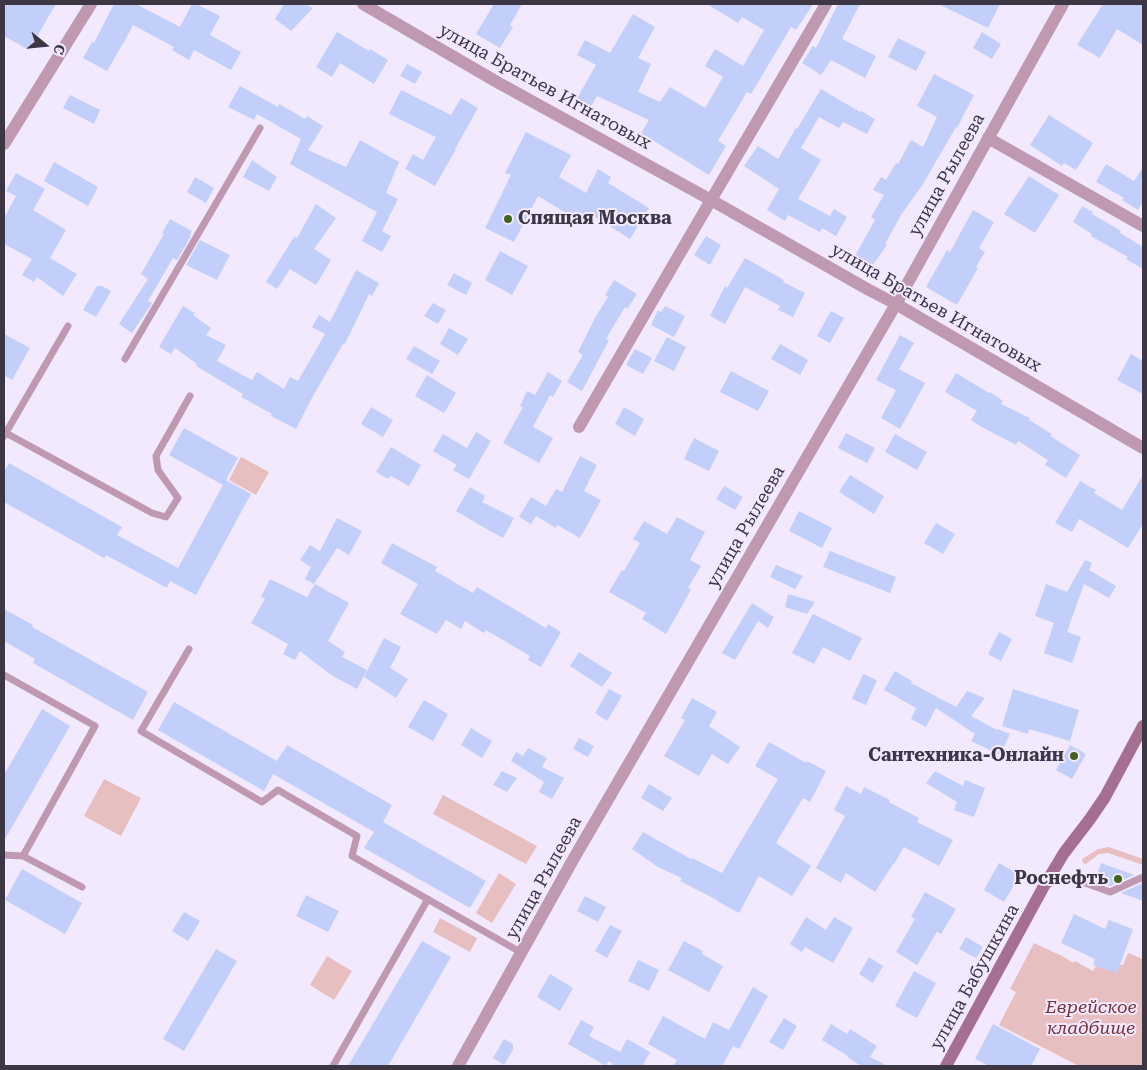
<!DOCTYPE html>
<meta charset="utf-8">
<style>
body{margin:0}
#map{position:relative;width:1147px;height:1070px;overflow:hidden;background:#f2e9fe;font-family:"Roboto Serif",serif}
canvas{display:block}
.frame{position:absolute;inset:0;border:5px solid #3d3745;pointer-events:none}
.north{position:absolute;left:20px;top:20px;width:50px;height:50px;-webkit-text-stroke:4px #f2e9fe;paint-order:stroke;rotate:107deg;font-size:14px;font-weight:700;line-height:20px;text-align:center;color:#3d3745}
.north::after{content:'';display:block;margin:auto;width:18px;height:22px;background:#3d3745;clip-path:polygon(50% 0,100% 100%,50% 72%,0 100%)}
</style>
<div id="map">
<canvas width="1147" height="1070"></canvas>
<div class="frame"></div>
<div class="north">С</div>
</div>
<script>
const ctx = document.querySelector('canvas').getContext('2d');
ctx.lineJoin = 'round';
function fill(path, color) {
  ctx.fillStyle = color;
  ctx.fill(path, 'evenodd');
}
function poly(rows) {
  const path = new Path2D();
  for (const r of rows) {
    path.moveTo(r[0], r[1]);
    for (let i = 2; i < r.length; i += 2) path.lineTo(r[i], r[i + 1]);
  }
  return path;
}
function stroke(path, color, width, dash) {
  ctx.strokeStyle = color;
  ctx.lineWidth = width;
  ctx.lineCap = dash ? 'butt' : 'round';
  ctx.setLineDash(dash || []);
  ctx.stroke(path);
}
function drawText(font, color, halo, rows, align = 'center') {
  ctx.font = font + ' "Roboto Serif",serif';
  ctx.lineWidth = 4;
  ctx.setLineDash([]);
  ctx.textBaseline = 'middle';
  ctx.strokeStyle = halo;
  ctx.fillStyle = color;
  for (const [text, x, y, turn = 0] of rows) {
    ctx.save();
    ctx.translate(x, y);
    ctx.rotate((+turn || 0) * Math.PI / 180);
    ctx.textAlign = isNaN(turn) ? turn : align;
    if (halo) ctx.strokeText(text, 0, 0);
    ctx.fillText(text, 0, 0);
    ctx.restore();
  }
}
fill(poly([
 [241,457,269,472,256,495,229,480],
 [104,779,141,798,121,836,84,816],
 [443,795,537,846,526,864,433,814],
 [1109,847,1143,859,1143,865,1108,853,1099,854,1086,864,1083,863,1082,859,1098,849],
 [499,873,516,884,492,923,476,913],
 [440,918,477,938,470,952,433,932],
 [1034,943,1062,956,1073,963,1075,961,1093,971,1099,961,1105,964,1123,965,1128,953,1143,959,1143,1066,1079,1066,999,1025,1016,992,1010,989],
 [327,956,352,971,334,1000,310,985]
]), '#e7bfc1');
fill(poly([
 [4,4,56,4,29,50,4,36],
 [114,4,136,4,180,27,192,4,196,4,220,16,210,35,241,52,231,70,194,50,189,60,172,50,174,47,133,25,122,46,122,45,107,71,83,58,92,42,94,43],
 [284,4,304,4,313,8,291,31,275,19],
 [494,4,522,4,510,25,513,27,500,48,476,34],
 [707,4,813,4,796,30,791,27,751,94,747,92,718,141,726,146,709,175,641,133,649,120,597,96,590,108,576,100,596,65,577,55,585,40,610,53,633,14,655,27,638,58,651,64,638,92,660,102,670,87,705,108,723,77,705,66,715,49,743,66,764,30,742,17,738,23],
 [838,4,860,4,842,39,876,56,865,78,831,60,821,75,802,63,813,46,816,48],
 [938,4,1000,4,988,28],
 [1103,4,1143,4,1143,45,1117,29,1100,58,1077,45],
 [337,32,369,51,370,49,388,60,374,84,340,63,332,77,316,67],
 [982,32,1001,44,992,59,973,48],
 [898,38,926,52,916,71,888,57],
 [407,64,422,72,415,84,400,76],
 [934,74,974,95,957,128,956,127,923,184,901,215,885,244,887,245,872,266,855,256,875,220,871,217,884,195,873,190,881,177,886,180,896,163,898,164,911,140,923,147,937,117,917,106],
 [240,86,278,107,279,104,305,119,307,116,323,126,308,150,346,167,360,140,399,162,386,193,398,199,382,231,391,236,382,252,362,241,377,212,290,164,301,139,257,114,254,120,228,107],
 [821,89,860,112,861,111,875,119,867,134,843,122,839,128,819,117,801,148,821,160,798,199,830,216,834,209,847,217,836,236,822,228,820,232,788,215,785,221,767,210,779,189,744,166,758,146,778,159,796,128,797,129],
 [401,90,451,115,461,98,478,108,455,149,456,149,435,186,405,169,413,154,423,160,436,137,389,114],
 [70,95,100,110,94,124,63,108],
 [1049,115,1093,143,1076,170,1064,163,1062,166,1030,145],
 [526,132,571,155,559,177,586,193,598,169,611,177,608,183,649,208,630,239,592,215,586,225,538,196,514,242,485,228,511,175,505,173],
 [252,160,277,177,269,191,243,177],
 [54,162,98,187,88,206,44,181],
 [1106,164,1134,181,1143,167,1143,201,1138,210,1122,200,1124,198,1096,182],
 [16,173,45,189,33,210,66,230,50,258,77,274,63,296,37,277,34,282,22,275,32,259,4,244,4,218,16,196,6,191],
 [1029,176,1059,195,1035,233,1004,214],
 [195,177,214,188,206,203,187,192],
 [316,204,336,218,314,249,331,260,316,285,290,269,277,289,266,282,294,237,297,238],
 [1082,206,1093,212,1092,214,1121,231,1120,233,1143,247,1143,269,1126,259,1128,257,1091,236,1092,234,1073,222],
 [973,210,994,222,979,248,985,252,976,267,978,268,957,305,926,287,947,250,950,252],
 [170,219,192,231,190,235,191,236,177,260,173,258,148,301,152,303,132,333,119,324,148,279,141,274,164,234,162,233],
 [706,236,721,245,710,265,694,255],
 [200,240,230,255,217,280,186,265],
 [500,251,528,266,512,295,485,280],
 [745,258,784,280,783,282,805,293,793,317,778,310,780,306,745,287,725,324,710,316,725,286,727,288],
 [356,270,379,283,372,296,369,294,350,334,344,345,343,344,313,396,296,429,271,416,272,414,241,397,243,394,196,366,197,364,175,348,171,354,159,347,183,306,195,313,193,315,211,328,206,335,226,345,217,361,252,380,257,372,284,389,290,377,298,381,325,334,312,327,319,315,330,322],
 [454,273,472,283,466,295,447,285],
 [614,280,637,294,628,308,625,307,606,339,609,340,582,391,567,382,583,355,578,352,596,316,608,297,605,295],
 [97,286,102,286,111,291,96,317,83,310],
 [433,303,446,310,438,324,424,316],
 [665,306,685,316,674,337,651,325,658,310,661,312],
 [831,311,844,318,830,343,817,336],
 [449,328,468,339,458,355,440,344],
 [4,334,30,348,12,380,4,375],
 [900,335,914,343,899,369,925,383,900,429,881,418,896,390,876,380],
 [667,337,686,347,674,371,654,361],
 [780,344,808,360,800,375,771,359],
 [414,346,440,361,432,374,406,359],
 [635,349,652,358,643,374,626,365],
 [1131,354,1143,361,1143,394,1117,380],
 [731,371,769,391,758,411,720,392],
 [548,372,562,381,553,397,550,395,533,427,553,438,539,463,503,443,523,407,520,406,527,391,535,395],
 [956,373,989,393,990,392,1003,401,1001,404,1030,418,1029,420,1052,434,1050,436,1080,455,1066,478,1045,465,1048,460,1018,441,1016,445,980,426,971,420,977,411,945,392],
 [427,375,456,393,444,413,415,396],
 [371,407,393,420,383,437,361,424],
 [624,407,644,419,635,436,615,424],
 [184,428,238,458,226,480,251,494,196,595,170,581,167,588,106,555,104,558,4,502,4,472,9,463,122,527,117,535,178,568,223,485,169,455],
 [476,432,491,441,469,479,453,470,457,465,433,451,443,434,467,448],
 [846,433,875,448,867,463,838,448],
 [895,434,927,452,917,470,885,452],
 [694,438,719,451,709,471,684,459],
 [391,447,421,465,409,486,391,476,388,479,376,472],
 [580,456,597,465,584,491,601,500,580,538,557,525,556,528,536,516,531,524,519,517,531,497,546,506,556,489,562,492],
 [850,475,884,496,874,514,839,492],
 [1143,475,1143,524,1128,548,1079,519,1072,532,1055,523,1080,481,1096,490,1094,493,1122,510],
 [724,486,743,497,735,510,716,499],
 [470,487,485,496,482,502,514,518,503,538,483,527,456,511],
 [799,511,832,528,822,548,789,531],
 [677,517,705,532,690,560,701,566,688,588,691,589,681,608,666,634,642,619,646,613,609,592,622,570,624,571,640,543,633,539,644,521,667,534],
 [337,518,362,531,349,555,337,548,314,584,305,579,311,567,300,560,310,545,320,551],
 [936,523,955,534,943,554,924,543],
 [392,543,437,567,435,571,473,593,477,587,546,628,548,624,561,632,541,667,528,660,530,656,486,630,484,633,465,621,461,629,446,620,437,634,400,614,418,584,381,563],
 [830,551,896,577,890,593,823,567],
 [1085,560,1092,563,1089,570,1116,586,1109,598,1084,584,1067,632,1081,637,1072,663,1044,653,1054,623,1035,616,1046,584,1067,592],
 [776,565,803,576,795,589,770,577],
 [270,579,307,597,315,584,349,603,328,641,345,652,342,657,367,670,357,689,331,675,300,651,295,660,283,654,288,644,251,623,265,599,261,597],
 [788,594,815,602,807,614,785,607],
 [752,603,774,617,768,628,758,621,735,660,722,653],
 [4,609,33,625,32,627,148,692,133,720,33,663,35,659,4,641],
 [813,614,862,638,850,661,823,647,814,664,792,653],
 [999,632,1012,639,1001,661,988,654],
 [384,638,401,647,390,668,408,679,396,698,364,677],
 [579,652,612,673,602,687,570,666],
 [895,671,912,681,911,683,956,707,967,691,985,698,971,716,997,730,997,729,1010,734,1000,755,971,741,975,734,936,708,926,727,911,719,916,708,884,690],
 [863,674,877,680,866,705,852,699],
 [609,689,622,696,607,721,595,713],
 [1013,689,1079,710,1070,741,1029,729,1028,734,1002,726],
 [692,698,717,712,709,726,740,747,728,764,712,754,699,776,664,756,685,720,681,718],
 [424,700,448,714,433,741,408,727],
 [174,702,277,761,287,745,392,805,383,822,486,881,470,908,364,848,374,832,273,774,264,791,158,730],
 [42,709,70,726,4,841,4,775],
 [471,728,492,741,482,758,461,745],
 [579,738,594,746,588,757,573,749],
 [769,742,806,763,807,761,826,771,810,802,803,798,776,843,811,866,792,896,759,876,739,913,717,901,717,900,680,881,682,878,658,867,632,849,643,832,691,859,692,858,722,873,778,779,755,766],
 [1070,745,1086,754,1072,779,1056,770],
 [528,748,547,758,542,767,564,778,552,799,539,792,544,782,511,761,516,752,523,756],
 [502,771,517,778,507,792,493,785],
 [935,771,963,786,965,780,985,788,974,817,954,810,957,802,926,783],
 [649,784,672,798,663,811,641,798],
 [846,786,861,794,864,787,890,800,889,802,919,818,917,822,953,840,939,866,904,847,894,864,893,864,875,892,846,873,841,883,816,868,845,816,834,810],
 [999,863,1020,875,1004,902,984,890],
 [1101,863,1134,875,1110,886,1095,881],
 [22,869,82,903,65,934,5,900],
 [1143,883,1143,901,1121,893],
 [925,892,956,909,941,934,937,932,917,965,896,952,915,919,911,917],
 [306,895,339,911,328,932,296,916],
 [585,896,606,907,598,922,577,911],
 [184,912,200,921,188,941,172,931],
 [1074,914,1105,929,1109,920,1133,929,1117,973,1093,965,1095,959,1061,943],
 [806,917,826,930,834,917,853,928,833,963,805,947,802,952,790,944],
 [610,925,622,931,607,958,595,951],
 [966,937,983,947,976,958,959,949],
 [422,941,451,957,388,1066,348,1066],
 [684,941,703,951,702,954,723,966,709,992,668,970],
 [216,949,237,961,184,1051,163,1039],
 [869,957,883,966,873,983,859,974],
 [638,960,659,970,649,991,628,981],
 [914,971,936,983,917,1018,895,1006],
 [550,974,573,988,560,1011,537,997],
 [753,987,768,996,739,1049,733,1046,722,1066,673,1066,677,1060,648,1044,663,1016,705,1039,713,1022,729,1030],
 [784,1018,797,1026,783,1050,769,1042],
 [581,1020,594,1027,589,1036,620,1052,627,1039,650,1052,643,1065,645,1066,612,1066,613,1064,608,1061,606,1066,568,1044],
 [831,1024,847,1034,850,1029,877,1046,870,1057,888,1066,861,1066,847,1057,848,1056,822,1040],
 [993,1024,1040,1049,1031,1066,989,1066,975,1059],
 [504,1039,513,1044,513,1050,504,1065,493,1058]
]), '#c1cffa');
stroke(poly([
 [125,359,260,128],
 [6,433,152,513,166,517,178,498,158,470,156,456,190,396],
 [4,436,68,326],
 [189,649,141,731,262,802,278,790,357,836,352,856,522,953],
 [4,675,95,726,23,856,82,887],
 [4,855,23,856],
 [1047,885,1066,876,1110,892,1143,877],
 [333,1066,428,899]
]), '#be99b1', 7);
stroke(poly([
 [363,4,497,82,711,200,869,290,896,304,1143,448],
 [988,138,1143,226],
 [4,144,91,4],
 [579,427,711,200,826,4],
 [458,1066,574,858,896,304,1063,4]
]), '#be99b1', 12);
stroke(poly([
 [946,1066,1044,886,1064,853,1090,819,1105,797,1143,726]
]), '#a56f92', 12);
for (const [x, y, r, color] of [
 [508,219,5,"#41631b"],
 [1074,756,5,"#41631b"],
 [1118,879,5,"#41631b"]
]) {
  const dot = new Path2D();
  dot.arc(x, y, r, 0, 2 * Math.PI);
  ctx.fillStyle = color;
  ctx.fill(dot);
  stroke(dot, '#f2e9fe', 2);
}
drawText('18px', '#3d3745', '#f2e9fe', [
 ["улица Братьев Игнатовых",545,87,29],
 ["улица Рылеева",947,175,-61],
 ["улица Братьев Игнатовых",936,308,30],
 ["улица Рылеева",746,527,-60],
 ["улица Рылеева",544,878,-61],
 ["улица Бабушкина",975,977,-61]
]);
drawText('bold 18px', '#3d3745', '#f2e9fe', [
 ["Спящая Москва",518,219,"left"],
 ["Сантехника-Онлайн",1064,756],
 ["Роснефть",1108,879]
], 'right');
drawText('italic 18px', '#74333a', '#f2e9fe', [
 ["Еврейское",1091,1008],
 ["кладбище",1091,1029]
]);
</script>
